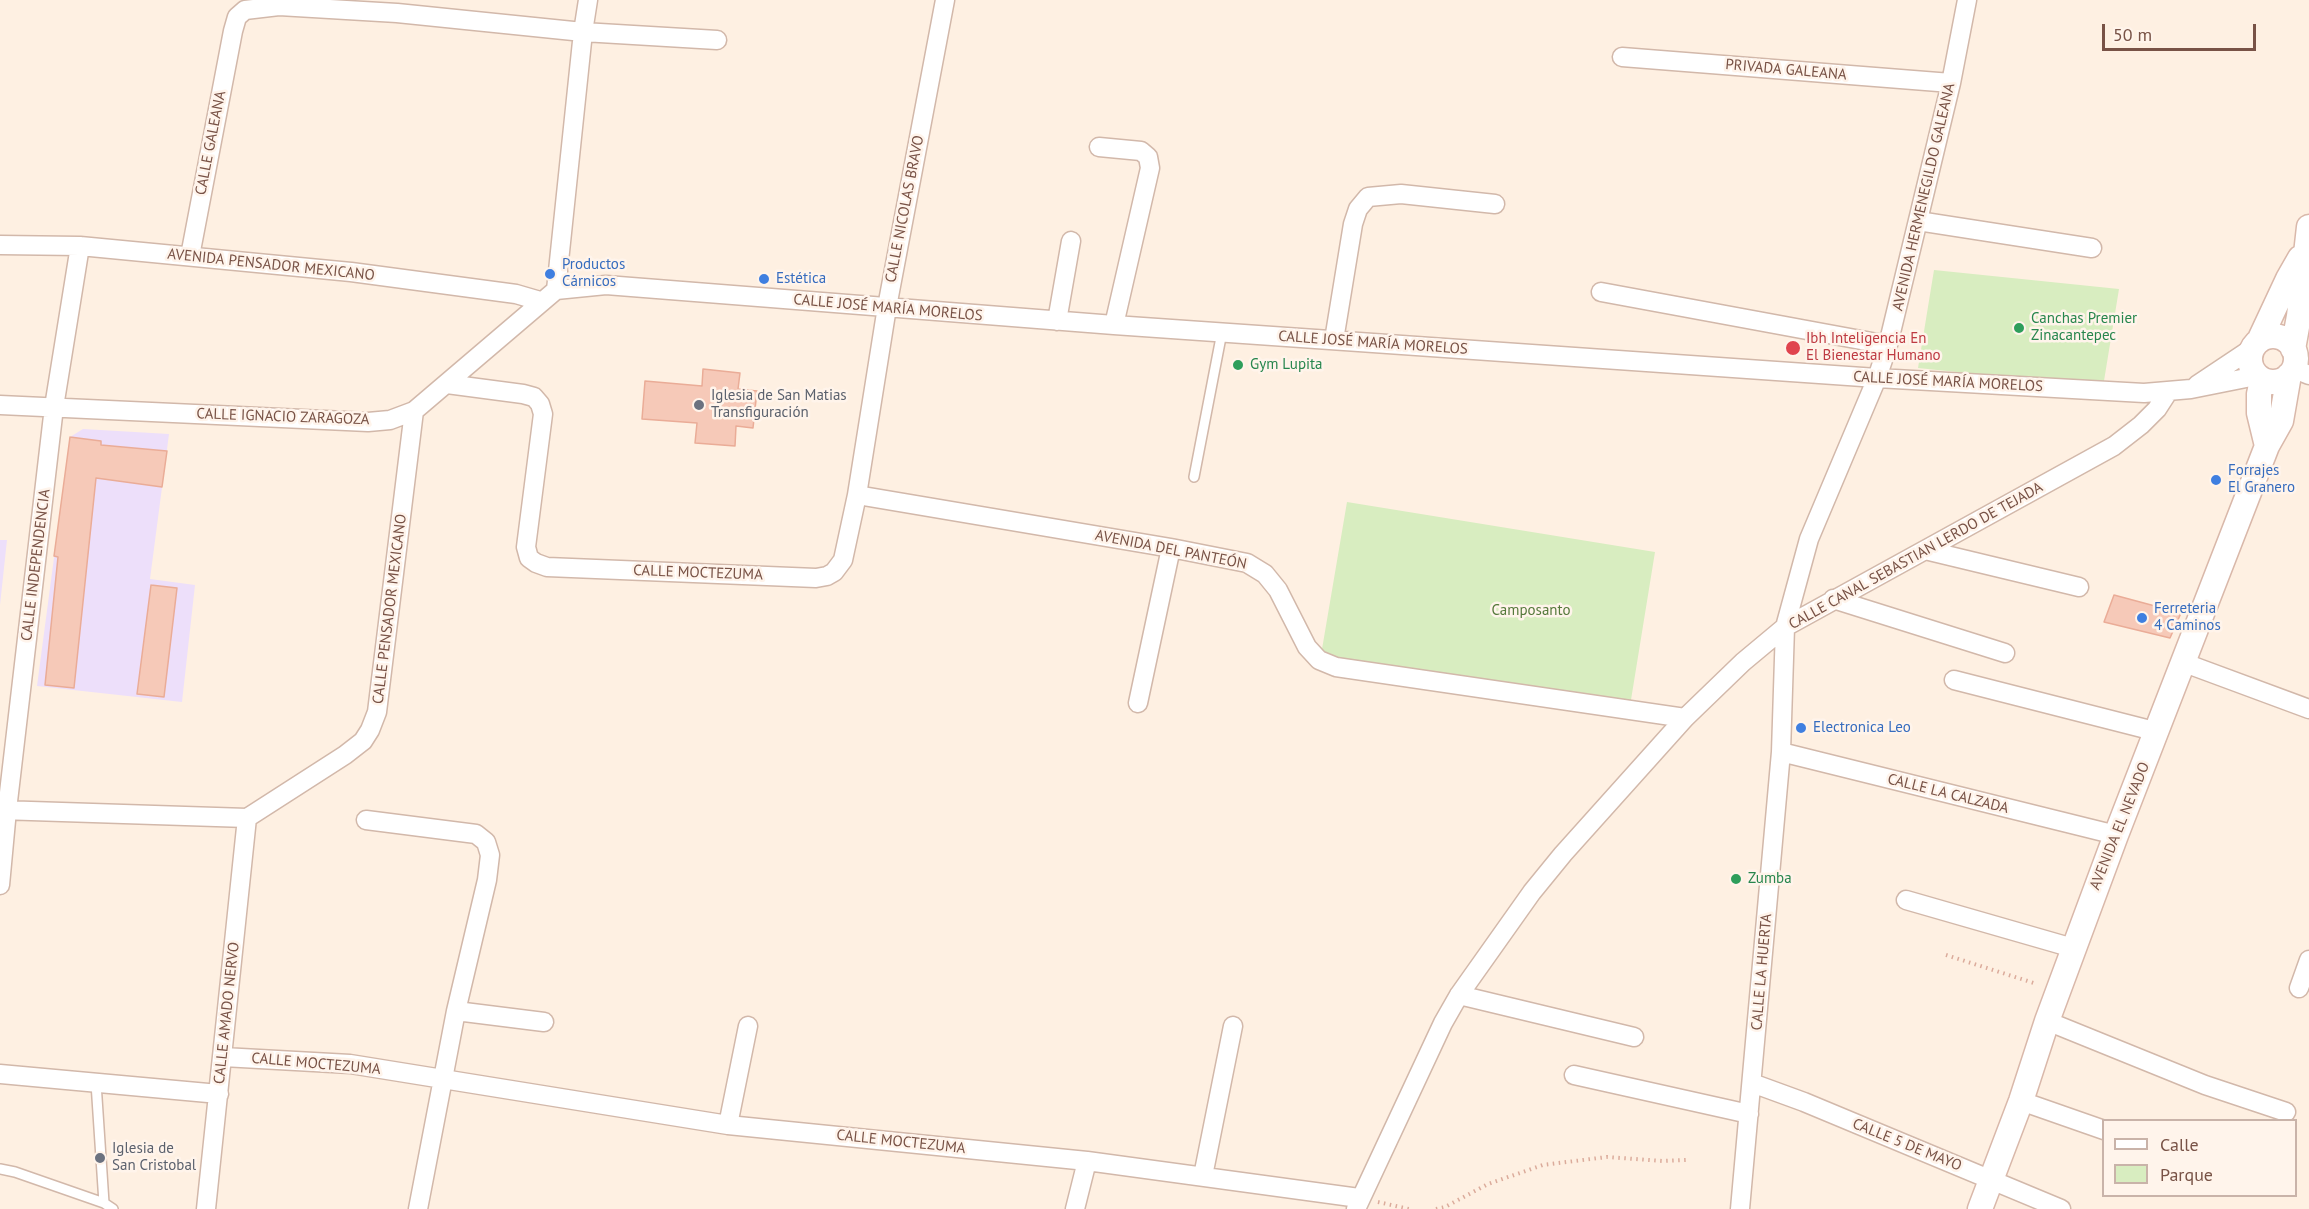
<!DOCTYPE html>
<meta charset="utf-8">
<style>
body{margin:0}
#map{position:relative;width:2309px;height:1209px;overflow:hidden;background:#fef0e2;font-family:"PT Sans",sans-serif}
canvas{display:block}
.legend{position:absolute;left:2102px;top:1119px;width:195px;height:78px;box-sizing:border-box;background:#fff4eb;border:2px solid #c9b3a9;margin:0;padding:8px 10px;list-style:none;font-size:18px;color:#785246}
.legend li{display:flex;align-items:center;gap:12px;height:30px}
.legend b{width:30px;border:2px solid #c9b3a9}
.scale{position:absolute;left:2102px;top:24px;width:154px;height:27px;box-sizing:border-box;border:3px solid #785246;border-top:0;padding-left:8px;font-size:18px;line-height:21px;white-space:nowrap;color:#785246;-webkit-text-stroke:4px #fff4eb;paint-order:stroke}
</style>
<div id="map">
<canvas width="2309" height="1209"></canvas>
<ul class="legend">
<li><b style="height:8px;background:#fff"></b>Calle</li>
<li><b style="height:16px;background:#d8edc0"></b>Parque</li>
</ul>
<div class="scale">50 m</div>
</div>
<script>
const ctx = document.querySelector('canvas').getContext('2d');
ctx.lineJoin = 'round';
function fill(path, color) {
  ctx.fillStyle = color;
  ctx.fill(path, 'evenodd');
}
function poly(rows) {
  const path = new Path2D();
  for (const r of rows) {
    if (r.length === 3) {
      path.moveTo(r[0] + r[2], r[1]);
      path.arc(r[0], r[1], r[2], 0, 2 * Math.PI);
      continue;
    }
    path.moveTo(r[0], r[1]);
    for (let i = 2; i < r.length; i += 2) path.lineTo(r[i], r[i + 1]);
  }
  return path;
}
function stroke(path, color, width, dash) {
  ctx.strokeStyle = color;
  ctx.lineWidth = width;
  ctx.lineCap = dash ? 'butt' : 'round';
  ctx.setLineDash(dash || []);
  ctx.stroke(path);
}
function drawText(font, color, halo, rows, align = 'center') {
  ctx.font = font + ' "PT Sans",sans-serif';
  ctx.lineWidth = 5;
  ctx.setLineDash([]);
  ctx.textBaseline = 'middle';
  ctx.strokeStyle = halo;
  ctx.fillStyle = color;
  for (const [text, x, y, turn = 0] of rows) {
    ctx.save();
    ctx.translate(x, y);
    ctx.rotate((+turn || 0) * Math.PI / 180);
    ctx.textAlign = isNaN(turn) ? turn : align;
    if (halo) ctx.strokeText(text, 0, 0);
    ctx.fillText(text, 0, 0);
    ctx.restore();
  }
}
fill(poly([
 [83,429,169,434,150,579,195,585,182,702,37,686,70,437],
 [0,540,7,540,0,605]
]), '#eddffa');
fill(poly([
 [1934,270,2119,289,2103,387,1918,368],
 [1347,502,1655,552,1630,706,1321,655]
]), '#d8edc0');
const building = poly([
 [703,369,740,373,738,389,757,391,753,428,736,426,735,446,695,443,697,423,642,419,645,381,702,386,703,369],
 [70,437,101,441,101,445,167,451,162,487,96,478,74,688,45,685,58,557,54,556,70,437],
 [151,585,177,588,164,697,137,694,151,585],
 [2114,595,2181,613,2170,638,2104,622,2114,595]
]);
fill(building, '#f6c9b8');
stroke(building, '#eaac97', 1.5);
const lane = poly([
 [1194,477,1222,332],
 [96,1083,104,1203],
 [0,1169,15,1172,104,1203,113,1209]
]);
const street = poly([
 [1622,57,1951,83],
 [1099,147,1141,151,1148,157,1150,168,1114,325],
 [1918,221,2092,248],
 [0,245,80,246,351,272,516,294,540,301],
 [190,256,233,31,237,17,245,10,279,6,397,13,583,32,717,40],
 [556,290,583,32,588,0],
 [1601,292,1888,345],
 [1057,321,1071,241],
 [1334,340,1353,224,1358,209,1368,197,1401,194,1495,204],
 [2294,369,2309,375],
 [447,384,523,394,534,397,540,404,543,414,526,547,529,558,536,563,547,567,816,578,827,576,834,572,843,560,857,495,887,307,945,0],
 [2197,385,2254,347],
 [0,405,368,422,390,420,414,411,556,290,606,285,1114,325,1877,378,2144,393,2191,389,2256,376],
 [857,495,1171,548,1247,563,1265,574,1278,590,1307,647,1319,660,1336,667,1685,718],
 [1925,550,2079,587],
 [1833,599,2005,653],
 [2182,662,2309,709],
 [1954,680,2158,732],
 [1138,703,1171,548],
 [1781,752,2116,835],
 [0,810,247,818,345,755,363,741,370,730,377,712,414,411],
 [366,820,476,834,486,842,490,855,487,880,456,1011,418,1209],
 [0,885,7,810,54,407,80,246],
 [1906,900,2073,948],
 [2299,988,2309,960],
 [1459,995,1634,1037],
 [456,1011,544,1022],
 [2047,1021,2205,1085,2286,1112],
 [223,1057,350,1064,728,1125,1087,1161,1359,1198],
 [0,1074,219,1094],
 [1574,1075,1749,1114],
 [1752,1083,1804,1102,2061,1209],
 [2021,1101,2104,1130],
 [728,1125,748,1026],
 [1203,1176,1233,1026],
 [206,1209,247,818],
 [1075,1209,1087,1161],
 [1356,1209,1443,1023,1459,995,1532,892,1563,854,1685,718,1743,662,1785,627,2114,446,2141,425,2157,409,2168,392],
 [1740,1209,1781,752,1785,627,1809,539,1877,378,1888,345,1951,83,1967,0]
]);
const secondary = poly([
 [2273,359,23],
 [2259,341,2288,279,2300,258],
 [2293,349,2299,316,2309,227],
 [2262,380,2259,394,2259,413,2267,446],
 [1980,1209,2021,1101,2047,1021,2116,835,2267,446,2281,421,2289,375]
]);
stroke(lane, '#d2b8aa', 12);
stroke(street, '#d2b8aa', 21);
stroke(secondary, '#d9b8aa', 27);
stroke(poly([
 [1946,955,2037,984],
 [1378,1202,1409,1209],
 [1436,1209,1445,1207,1488,1184,1543,1165,1607,1157,1663,1161,1686,1160]
]), '#dbab9b', 4, [1.5, 4.5]);
stroke(lane, '#fff', 9);
stroke(street, '#fff', 18);
stroke(secondary, '#fff', 24);
for (const [x, y, r, color] of [
 [550,274,6,"#3f7fe0"],
 [764,279,6,"#3f7fe0"],
 [2019,328,6,"#2e9e5b"],
 [1793,348,8,"#e0444e"],
 [1238,365,6,"#2e9e5b"],
 [699,405,6,"#6b7280"],
 [2216,480,6,"#3f7fe0"],
 [2142,618,6,"#3f7fe0"],
 [1801,728,6,"#3f7fe0"],
 [1736,879,6,"#2e9e5b"],
 [100,1158,6,"#6b7280"]
]) {
  const dot = new Path2D();
  dot.arc(x, y, r, 0, 2 * Math.PI);
  ctx.fillStyle = color;
  ctx.fill(dot);
  stroke(dot, '#fff4eb', 2);
}
drawText('15px', '#785246', '#fff4eb', [
 ["PRIVADA GALEANA",1786,70,5],
 ["CALLE GALEANA",211,143,-79],
 ["AVENIDA HERMENEGILDO GALEANA",1924,197,-77],
 ["CALLE NICOLAS BRAVO",905,209,-79],
 ["AVENIDA PENSADOR MEXICANO",271,265,6],
 ["CALLE JOSÉ MARÍA MORELOS",888,308,5],
 ["CALLE JOSÉ MARÍA MORELOS",1373,343,4],
 ["CALLE JOSÉ MARÍA MORELOS",1948,382,3],
 ["CALLE IGNACIO ZARAGOZA",283,417,2],
 ["AVENIDA DEL PANTEÓN",1171,550,11],
 ["CALLE CANAL SEBASTIAN LERDO DE TEJADA",1916,556,-29],
 ["CALLE INDEPENDENCIA",36,565,-83],
 ["CALLE MOCTEZUMA",698,573,2],
 ["CALLE PENSADOR MEXICANO",390,609,-83],
 ["CALLE LA CALZADA",1948,794,14],
 ["AVENIDA EL NEVADO",2120,826,-68],
 ["CALLE LA HUERTA",1762,972,-85],
 ["CALLE AMADO NERVO",227,1013,-84],
 ["CALLE MOCTEZUMA",316,1064,5],
 ["CALLE MOCTEZUMA",901,1142,6],
 ["CALLE 5 DE MAYO",1907,1145,22]
]);
drawText('15px', '#366cbe', '#fff4eb', [
 ["Productos",562,265],
 ["Cárnicos",562,282],
 ["Estética",776,279],
 ["Forrajes",2228,471],
 ["El Granero",2228,488],
 ["Ferreteria",2154,609],
 ["4 Caminos",2154,626],
 ["Electronica Leo",1813,728]
], 'left');
drawText('15px', '#27864d', '#fff4eb', [
 ["Canchas Premier",2031,319],
 ["Zinacantepec",2031,336],
 ["Gym Lupita",1250,365],
 ["Zumba",1748,879]
], 'left');
drawText('15px', '#be3a42', '#fff4eb', [
 ["Ibh Inteligencia En",1806,339],
 ["El Bienestar Humano",1806,356]
], 'left');
drawText('15px', '#5b616d', '#fff4eb', [
 ["Iglesia de San Matias",711,396],
 ["Transfiguración",711,413],
 ["Iglesia de",112,1149],
 ["San Cristobal",112,1166]
], 'left');
drawText('15px', '#55793b', '#fff4eb', [
 ["Camposanto",1531,611]
]);
</script>
